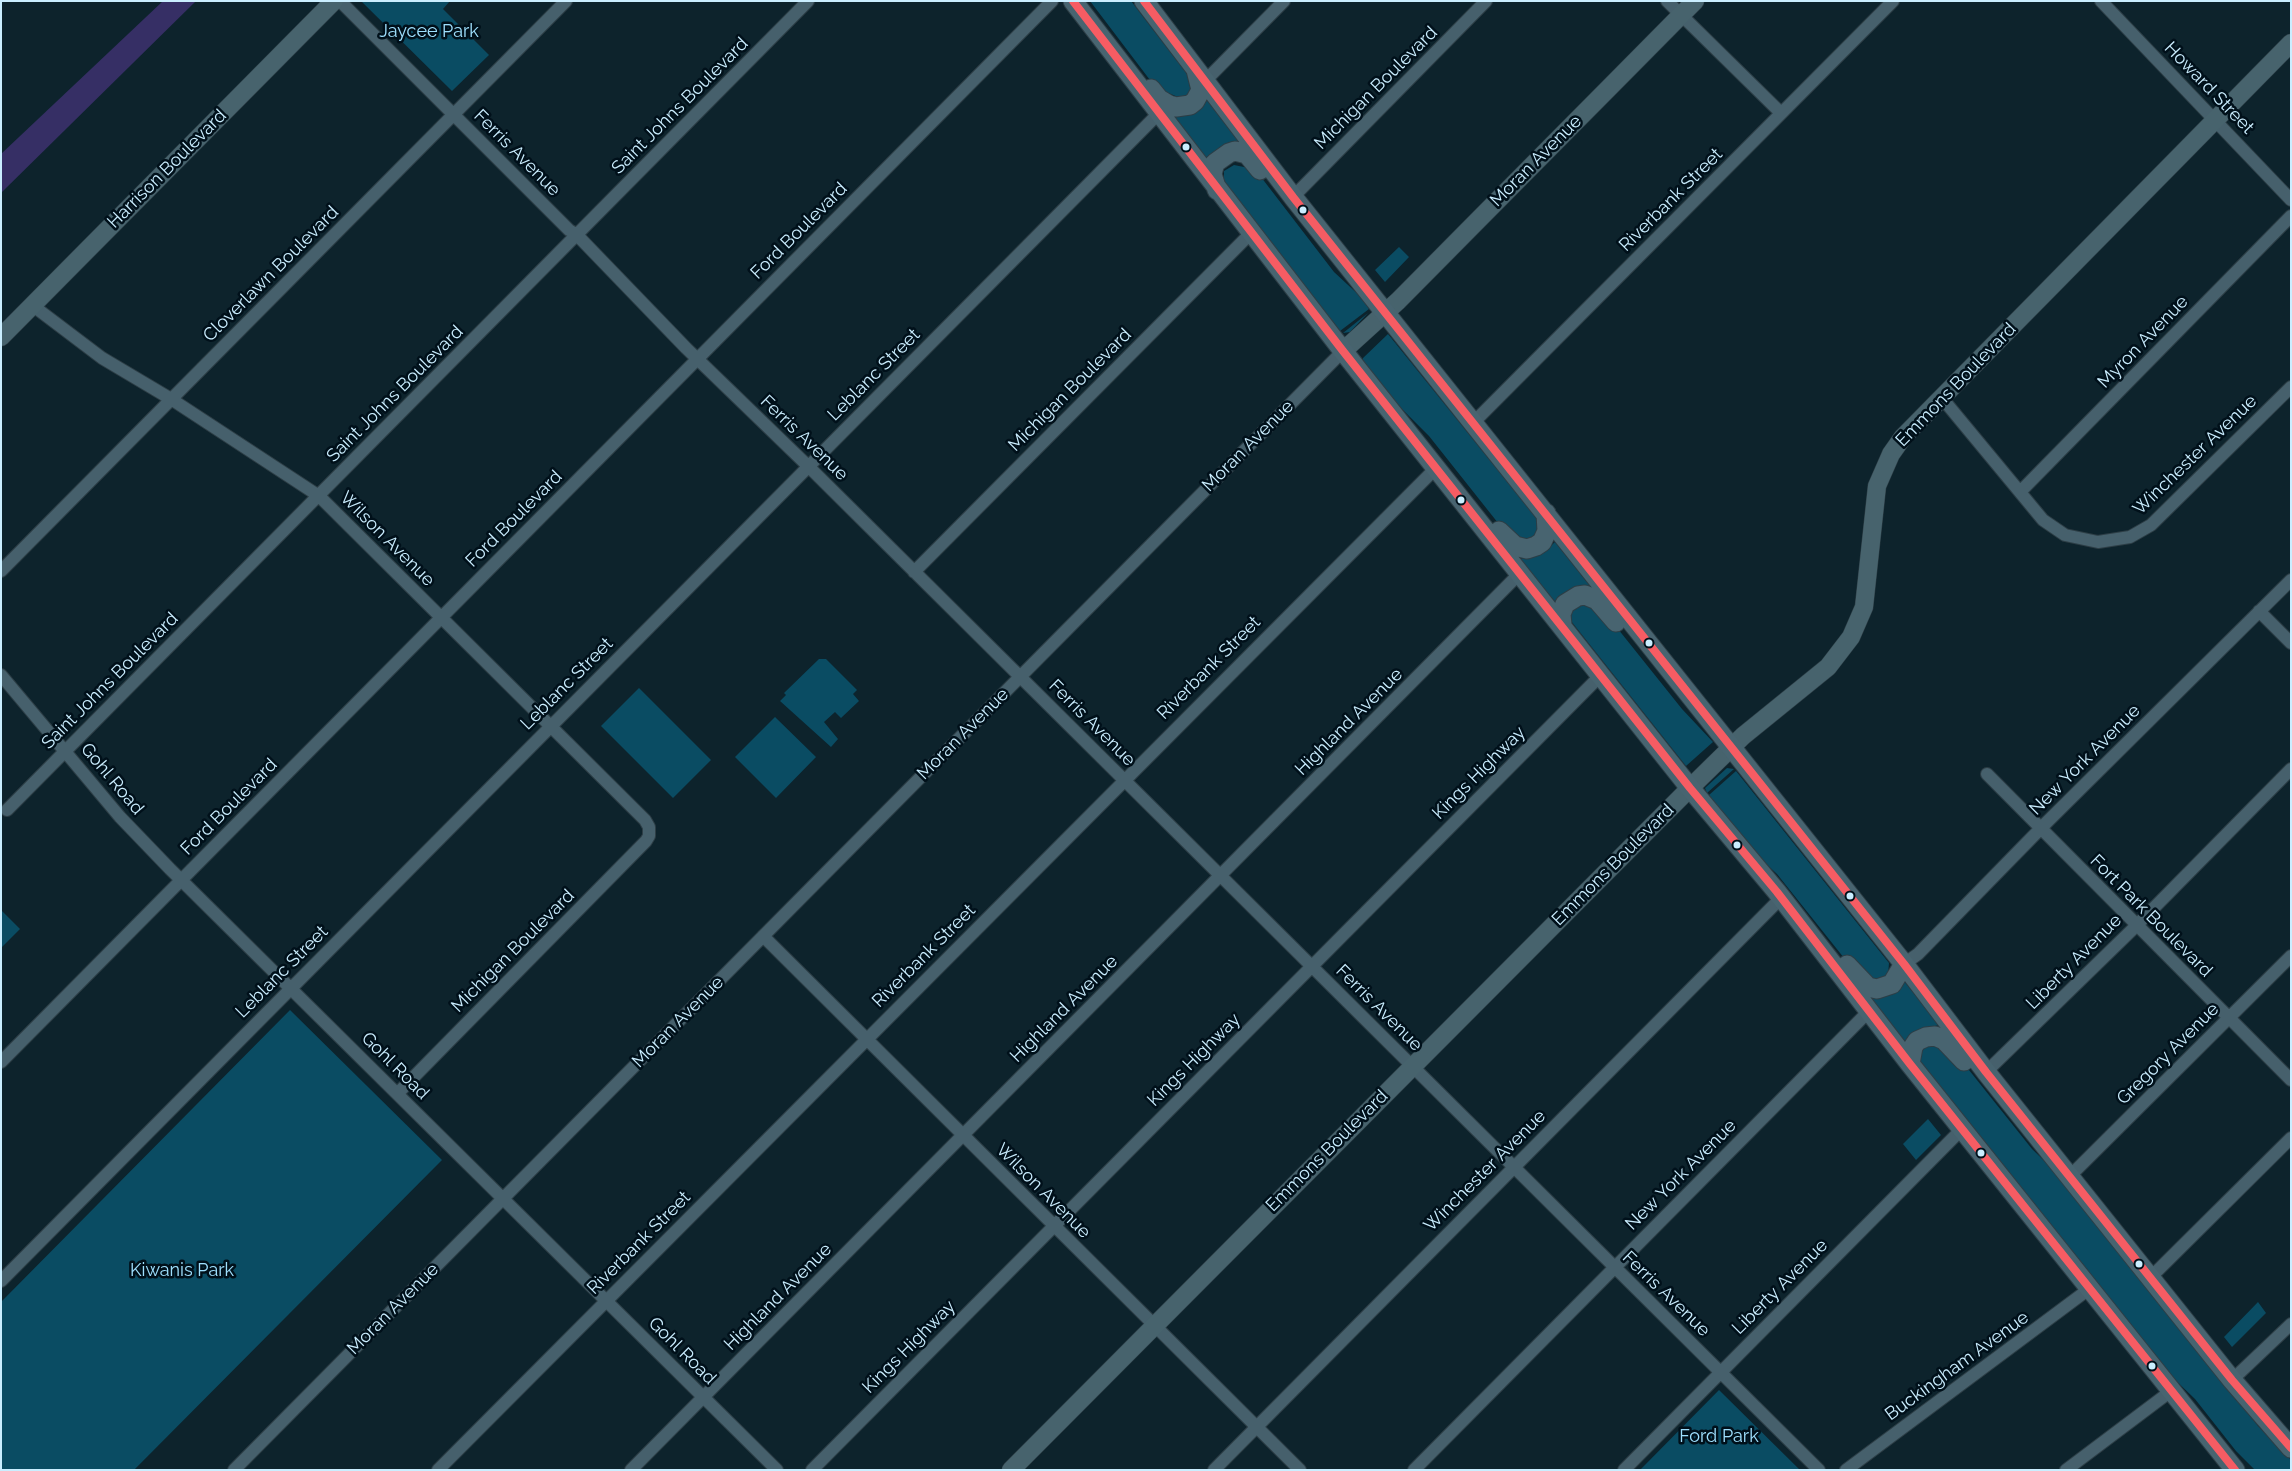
<!DOCTYPE html>
<style>
body{margin:0}
#map{position:relative;width:2292px;height:1471px;overflow:hidden;background:#0d232c;font-family:Raleway,sans-serif}
canvas{display:block}
.frame{position:absolute;inset:0;border:2px solid #caeeff;pointer-events:none}
</style>
<div id="map">
<canvas width="2292" height="1471"></canvas>
<div class="frame"></div>
</div>
<script>
const ctx = document.querySelector('canvas').getContext('2d');
ctx.lineJoin = 'round';
function fill(path, color) {
  ctx.fillStyle = color;
  ctx.fill(path, 'evenodd');
}
function poly(rows) {
  const path = new Path2D();
  for (const r of rows) {
    path.moveTo(r[0], r[1]);
    for (let i = 2; i < r.length; i += 2) path.lineTo(r[i], r[i + 1]);
  }
  return path;
}
function stroke(path, color, width, dash) {
  ctx.strokeStyle = color;
  ctx.lineWidth = width;
  ctx.lineCap = dash ? 'butt' : 'round';
  ctx.setLineDash(dash || []);
  ctx.stroke(path);
}
function drawText(font, color, halo, rows, align = 'center') {
  ctx.font = font + ' Raleway,sans-serif';
  ctx.lineWidth = 5;
  ctx.setLineDash([]);
  ctx.textBaseline = 'middle';
  ctx.strokeStyle = halo;
  ctx.fillStyle = color;
  for (const [text, x, y, turn = 0] of rows) {
    ctx.save();
    ctx.translate(x, y);
    ctx.rotate((+turn || 0) * Math.PI / 180);
    ctx.textAlign = isNaN(turn) ? turn : align;
    if (halo) ctx.strokeText(text, 0, 0);
    ctx.fillText(text, 0, 0);
    ctx.restore();
  }
}
fill(poly([
 [361,1,450,1,443,9,489,55,452,91],
 [1090,1,1131,1,1191,79,1193,86,1189,95,1178,97,1156,88],
 [1207,100,1243,147,1209,163,1171,114,1200,107],
 [1234,165,1249,168,1261,177,1334,272,1361,297,1369,309,1340,331,1224,183,1224,171],
 [1399,247,1409,257,1385,282,1375,270],
 [1368,313,1350,332,1343,333],
 [1388,334,1539,521,1540,532,1531,539,1521,539,1502,528,1429,436,1398,405,1363,361,1363,358],
 [1555,542,1590,586,1582,586,1556,603,1520,559,1543,553],
 [1582,605,1591,606,1614,624,1682,709,1713,742,1686,766,1571,621,1571,610],
 [819,659,826,659,857,690,853,694,859,701,841,718,835,712,824,722,838,739,831,747,780,701,786,695,784,693],
 [639,688,711,760,673,798,601,726],
 [775,717,816,757,776,798,735,757],
 [1727,768,1734,769,1707,793,1705,788],
 [1736,771,1889,963,1888,975,1884,978,1873,979,1852,968,1777,874,1752,851,1709,795],
 [1,910,20,929,1,948],
 [1904,981,1939,1025,1913,1032,1905,1042,1870,998,1884,997],
 [290,1010,442,1160,134,1470,1,1470,1,1302],
 [1934,1044,1957,1055,2032,1149,2057,1173,2258,1426,2291,1460,2291,1470,2255,1470,2236,1451,2195,1399,2167,1372,1922,1064,1919,1058,1922,1047],
 [1928,1119,1941,1135,1916,1160,1903,1144],
 [2258,1302,2266,1313,2232,1347,2224,1337],
 [1719,1390,1800,1470,1640,1470]
]), '#0a4c63');
fill(poly([
 [163,1,196,1,1,193,1,154]
]), '#362f65');
const street = poly([
 [340,1,569,230,577,235,686,348,808,466,1819,1470],
 [1667,1,1781,113],
 [2101,1,2291,200],
 [1206,80,1284,1],
 [1293,197,1486,1],
 [32,305,102,358,171,399,319,496,645,820,649,827,649,836,646,841,398,1093],
 [1942,398,2043,520,2065,535,2098,542,2130,537,2151,525,2291,387],
 [1474,422,1893,1],
 [2020,492,2291,216],
 [1,571,566,1],
 [914,572,1251,233],
 [2259,611,2291,643],
 [1,675,120,817,170,869,777,1470],
 [1987,774,2291,1080],
 [7,810,808,1],
 [763,936,1300,1470],
 [1904,964,1918,954,2047,822,2291,580],
 [1,1062,1052,1],
 [1986,1072,2136,926,2291,769],
 [2070,1176,2291,956],
 [2150,1278,2291,1138],
 [1,1281,1159,113],
 [2232,1380,2291,1324],
 [234,1470,1343,351],
 [438,1470,1436,468],
 [631,1470,1520,573],
 [812,1470,1601,675],
 [1214,1470,1781,898],
 [1414,1470,1869,1011],
 [1624,1470,1962,1129],
 [1846,1470,2089,1289],
 [2066,1470,2171,1391]
]);
const secondary = poly([
 [1,337,334,1],
 [1343,351,1398,301,1695,1],
 [1011,1470,1690,788,1743,736,1828,667,1851,637,1864,607,1877,486,1891,454,1903,437,2291,43]
]);
const primary = poly([
 [1073,1,1343,351,1690,788,1777,892,1910,1064,2235,1470],
 [1144,1,1293,197,1904,964,1986,1072,2232,1380,2291,1448],
 [1151,89,1159,99,1169,105,1176,107,1190,105,1195,101,1201,90,1196,70],
 [1217,190,1212,174,1215,163,1229,153,1235,151,1247,154,1260,170],
 [1499,531,1515,546,1527,549,1536,546,1542,542,1547,531,1546,513],
 [1562,625,1561,614,1565,604,1578,596,1585,595,1597,600,1616,622],
 [1847,965,1868,987,1877,989,1892,984,1904,964],
 [1910,1064,1913,1047,1917,1041,1926,1037,1935,1036,1944,1040,1964,1061]
]);
stroke(street, '#2d3e46', 14);
stroke(secondary, '#2d3e46', 19);
stroke(primary, '#2d3e46', 21);
stroke(street, '#46606c', 12);
stroke(secondary, '#47636d', 18);
stroke(primary, '#486470', 19);
stroke(poly([
 [1073,1,1343,351,1690,788,1777,892,1910,1064,2235,1470],
 [1144,1,1293,197,1904,964,1986,1072,2232,1380,2291,1448]
]), '#f65c63', 8);
for (const [x, y, r, color] of [
 [1186,147,4.5,"#caeeff"],
 [1303,210,4.5,"#caeeff"],
 [1461,500,4.5,"#caeeff"],
 [1649,643,4.5,"#caeeff"],
 [1737,845,4.5,"#caeeff"],
 [1850,896,4.5,"#caeeff"],
 [1981,1153,4.5,"#caeeff"],
 [2139,1264,4.5,"#caeeff"],
 [2152,1366,4.5,"#caeeff"]
]) {
  const dot = new Path2D();
  dot.arc(x, y, r, 0, 2 * Math.PI);
  ctx.fillStyle = color;
  ctx.fill(dot);
  stroke(dot, '#00101a', 2);
}
drawText('18px', '#9ee0fe', '#00101a', [
 ["Jaycee Park",429,32],
 ["Kiwanis Park",182,1271],
 ["Ford Park",1719,1437]
]);
drawText('18px', '#caeeff', '#00101a', [
 ["Michigan Boulevard",1376,88,-45],
 ["Howard Street",2209,88,46],
 ["Saint Johns Boulevard",680,106,-45],
 ["Ferris Avenue",517,153,45],
 ["Moran Avenue",1536,161,-45],
 ["Harrison Boulevard",167,169,-45],
 ["Riverbank Street",1671,200,-45],
 ["Ford Boulevard",799,231,-45],
 ["Cloverlawn Boulevard",271,274,-45],
 ["Myron Avenue",2143,342,-46],
 ["Leblanc Street",874,375,-45],
 ["Emmons Boulevard",1956,385,-46],
 ["Michigan Boulevard",1070,390,-45],
 ["Saint Johns Boulevard",395,394,-45],
 ["Ferris Avenue",804,438,44],
 ["Moran Avenue",1248,446,-45],
 ["Winchester Avenue",2195,455,-44],
 ["Ford Boulevard",514,519,-45],
 ["Wilson Avenue",387,539,45],
 ["Riverbank Street",1209,668,-45],
 ["Saint Johns Boulevard",110,681,-45],
 ["Leblanc Street",567,684,-45],
 ["Highland Avenue",1349,722,-45],
 ["Ferris Avenue",1092,723,45],
 ["Moran Avenue",963,734,-45],
 ["New York Avenue",2085,760,-45],
 ["Kings Highway",1479,773,-45],
 ["Gohl Road",112,779,50],
 ["Ford Boulevard",229,807,-45],
 ["Emmons Boulevard",1613,865,-45],
 ["Fort Park Boulevard",2151,916,45],
 ["Michigan Boulevard",513,951,-45],
 ["Riverbank Street",924,956,-45],
 ["Liberty Avenue",2074,962,-45],
 ["Leblanc Street",282,972,-45],
 ["Ferris Avenue",1379,1008,45],
 ["Highland Avenue",1064,1009,-45],
 ["Moran Avenue",678,1022,-45],
 ["Gregory Avenue",2168,1054,-45],
 ["Kings Highway",1194,1060,-45],
 ["Gohl Road",395,1066,45],
 ["Emmons Boulevard",1327,1151,-45],
 ["Winchester Avenue",1485,1171,-45],
 ["New York Avenue",1681,1175,-45],
 ["Wilson Avenue",1043,1191,45],
 ["Riverbank Street",639,1243,-45],
 ["Liberty Avenue",1780,1287,-45],
 ["Ferris Avenue",1666,1294,44],
 ["Highland Avenue",778,1297,-45],
 ["Moran Avenue",393,1309,-45],
 ["Kings Highway",909,1347,-45],
 ["Gohl Road",682,1351,45],
 ["Buckingham Avenue",1957,1366,-36]
]);
</script>
